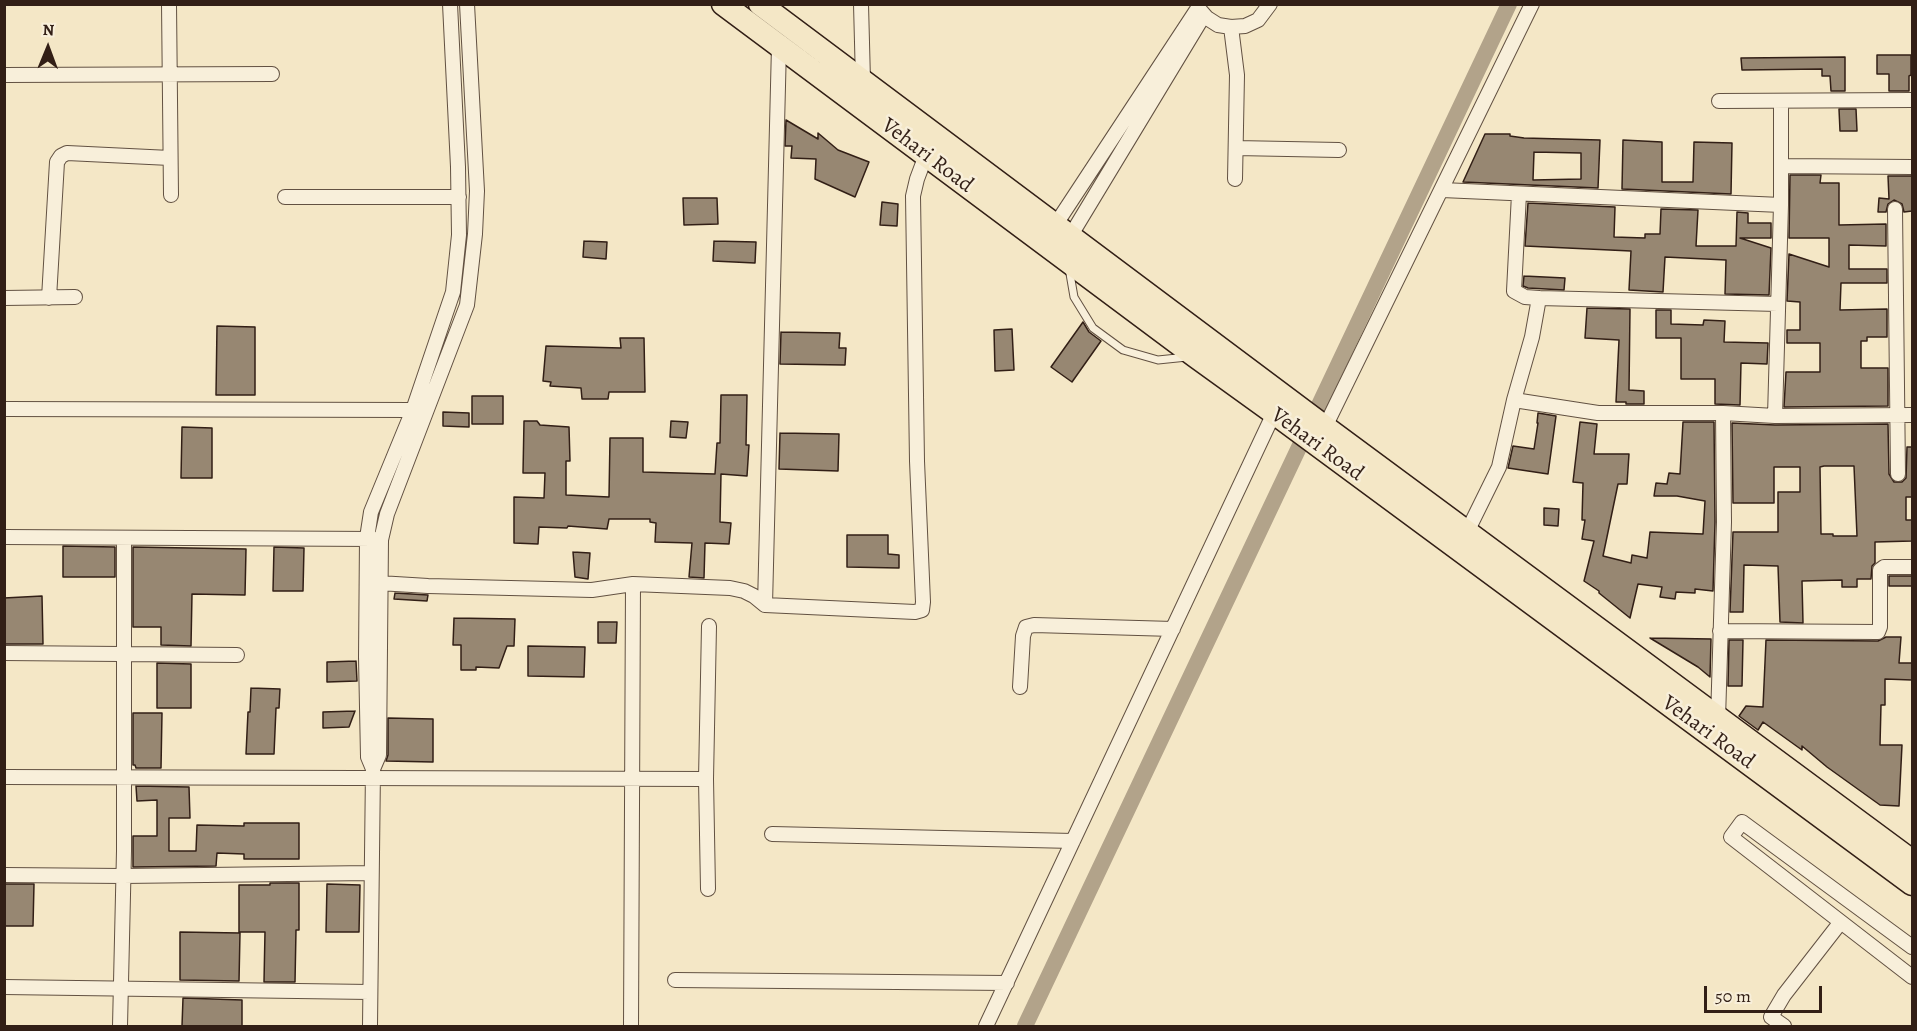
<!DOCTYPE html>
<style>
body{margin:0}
#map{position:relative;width:1917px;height:1031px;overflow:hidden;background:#f4e7c6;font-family:Alegreya,serif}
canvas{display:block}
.frame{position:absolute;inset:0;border:6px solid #321f16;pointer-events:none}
.north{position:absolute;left:18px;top:18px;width:60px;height:60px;-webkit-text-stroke:4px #f8efda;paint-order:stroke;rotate:1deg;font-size:16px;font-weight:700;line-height:24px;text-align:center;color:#321f16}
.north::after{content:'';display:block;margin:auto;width:21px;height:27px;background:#321f16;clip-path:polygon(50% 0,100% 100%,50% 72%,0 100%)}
.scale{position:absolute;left:1704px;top:986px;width:118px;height:27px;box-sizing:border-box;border:3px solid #321f16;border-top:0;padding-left:8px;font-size:18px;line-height:21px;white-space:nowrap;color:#321f16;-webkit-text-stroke:4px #f8efda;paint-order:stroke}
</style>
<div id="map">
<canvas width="1917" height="1031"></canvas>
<div class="frame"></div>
<div class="north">N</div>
<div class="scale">50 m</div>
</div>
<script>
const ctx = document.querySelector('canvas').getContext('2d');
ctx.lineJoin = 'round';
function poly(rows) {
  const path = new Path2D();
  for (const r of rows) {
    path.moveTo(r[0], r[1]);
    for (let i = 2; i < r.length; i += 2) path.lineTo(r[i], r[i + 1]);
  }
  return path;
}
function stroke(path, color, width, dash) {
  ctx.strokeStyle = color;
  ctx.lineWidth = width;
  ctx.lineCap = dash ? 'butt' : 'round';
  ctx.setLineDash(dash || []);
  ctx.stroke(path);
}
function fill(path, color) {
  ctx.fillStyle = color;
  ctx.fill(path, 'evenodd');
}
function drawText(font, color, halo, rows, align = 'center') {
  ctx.font = font + ' Alegreya,serif';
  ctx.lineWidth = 5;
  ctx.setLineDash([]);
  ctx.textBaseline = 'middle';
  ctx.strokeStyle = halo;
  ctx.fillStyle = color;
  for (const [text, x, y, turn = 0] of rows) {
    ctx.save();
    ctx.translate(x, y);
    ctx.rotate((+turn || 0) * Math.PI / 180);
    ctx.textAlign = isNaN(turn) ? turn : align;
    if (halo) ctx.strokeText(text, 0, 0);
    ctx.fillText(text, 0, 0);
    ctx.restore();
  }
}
stroke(poly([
 [1025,1026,1509,4]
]), '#b2a38a', 16);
const building = poly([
 [1877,55,1911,55,1911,75,1909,76,1909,91,1889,91,1889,74,1877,74,1877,55],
 [1845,57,1845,91,1831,91,1830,76,1822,76,1822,69,1742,70,1741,58,1845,57],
 [1839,109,1856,109,1857,131,1840,131,1839,109],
 [786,120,818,139,818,133,838,150,869,162,855,197,815,179,816,159,791,158,792,146,785,146,786,120],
 [1485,134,1510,134,1510,136,1524,138,1600,140,1598,188,1463,182,1485,134],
 [1534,152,1581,153,1581,179,1533,180,1534,152],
 [1623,140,1662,142,1662,182,1693,182,1694,142,1732,143,1731,194,1622,189,1623,140],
 [1790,175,1821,175,1820,183,1839,183,1839,225,1886,224,1886,246,1849,245,1849,269,1887,269,1887,283,1841,283,1840,310,1887,309,1887,337,1867,337,1867,341,1861,341,1861,368,1888,368,1888,406,1784,407,1786,372,1820,372,1820,343,1787,343,1787,330,1800,330,1800,302,1787,301,1789,254,1829,267,1829,238,1789,238,1790,175],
 [1888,176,1912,176,1912,211,1904,212,1902,204,1894,200,1888,204,1886,212,1878,212,1879,198,1889,199,1888,176],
 [683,198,717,198,718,224,684,225,683,198],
 [882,202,898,204,897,226,880,225,882,202],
 [1528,203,1615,207,1614,237,1645,238,1645,234,1660,234,1661,209,1698,210,1696,246,1736,246,1737,212,1748,213,1748,223,1771,223,1771,238,1740,238,1771,248,1769,295,1725,294,1726,260,1665,257,1663,292,1629,290,1631,251,1525,246,1528,203],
 [584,241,607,242,606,259,583,257,584,241],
 [714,241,756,242,755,263,713,261,714,241],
 [1524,276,1565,278,1564,290,1528,288,1523,286,1524,276],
 [1587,308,1630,309,1629,390,1644,391,1644,404,1626,404,1626,402,1616,402,1619,340,1585,338,1587,308],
 [1656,310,1671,310,1671,324,1703,325,1704,320,1725,321,1724,342,1768,343,1767,364,1741,363,1740,405,1715,404,1715,379,1681,379,1681,338,1656,338,1656,310],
 [1083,322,1089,332,1101,341,1072,382,1051,367,1083,322],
 [217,326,255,327,255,395,216,395,217,326],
 [1012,329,1014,370,995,371,994,330,1012,329],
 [781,332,840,333,839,348,846,348,845,365,780,364,781,332],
 [620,338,644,338,645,392,609,392,608,399,582,399,581,388,550,386,551,382,543,381,546,346,621,348,620,338],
 [721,395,747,395,746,445,749,445,747,476,721,474,720,522,731,523,729,544,705,543,704,578,689,577,692,543,655,542,656,523,650,522,650,519,609,519,607,529,568,526,567,528,539,527,538,544,514,543,514,497,544,498,545,473,523,473,524,421,537,421,540,425,569,427,570,461,566,461,566,495,609,497,610,438,643,438,643,472,715,474,717,443,720,443,721,395],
 [472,396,503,396,503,424,472,424,472,396],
 [443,412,469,413,469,427,443,426,443,412],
 [1538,413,1556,416,1548,474,1508,468,1513,446,1534,449,1538,423,1537,423,1538,413],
 [671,421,688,422,686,438,670,437,671,421],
 [1580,422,1597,424,1594,454,1629,454,1627,484,1618,484,1603,556,1631,563,1632,555,1647,558,1650,532,1703,534,1705,501,1677,496,1654,496,1656,483,1667,484,1669,473,1680,474,1683,422,1714,422,1715,522,1713,591,1695,589,1695,593,1676,592,1675,599,1660,597,1662,587,1638,584,1630,618,1599,593,1599,591,1584,581,1594,541,1582,539,1585,520,1582,520,1583,483,1573,482,1580,422],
 [1732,423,1775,425,1888,424,1889,474,1894,482,1902,482,1906,478,1907,447,1912,447,1912,497,1906,497,1906,520,1912,520,1912,541,1875,542,1875,563,1872,566,1871,579,1857,579,1857,587,1842,587,1842,580,1802,581,1803,623,1780,622,1778,566,1744,565,1743,612,1730,612,1733,532,1778,532,1778,492,1800,492,1800,467,1774,467,1774,503,1733,503,1732,423],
 [1824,466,1854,466,1857,536,1833,536,1833,534,1821,534,1820,467,1824,466],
 [182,427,212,428,212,478,181,478,182,427],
 [780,433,839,434,838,471,779,469,780,433],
 [1544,508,1559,509,1558,526,1544,525,1544,508],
 [847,535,888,535,888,554,899,555,899,568,847,567,847,535],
 [63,546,115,547,115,577,63,577,63,546],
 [133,547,246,549,245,595,192,594,191,646,161,645,161,627,133,627,133,547],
 [274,547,304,548,303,591,273,591,274,547],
 [573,552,590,553,588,579,575,577,573,552],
 [1889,576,1912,576,1912,586,1889,586,1889,576],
 [395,593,428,595,427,601,394,599,395,593],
 [42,596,43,644,4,644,4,598,42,596],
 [454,618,515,619,514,646,507,646,499,668,476,667,476,670,461,670,461,645,453,645,454,618],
 [598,622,617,622,616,643,598,643,598,622],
 [1886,637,1901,637,1899,663,1912,663,1912,680,1885,679,1885,705,1881,705,1880,745,1902,745,1899,806,1880,805,1827,767,1802,746,1802,750,1763,722,1758,730,1739,716,1746,706,1763,707,1766,640,1878,641,1886,637],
 [1650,638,1711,639,1710,677,1698,667,1650,638],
 [1729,640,1743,640,1742,686,1728,686,1729,640],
 [528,646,585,647,584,677,528,676,528,646],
 [356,661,357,681,327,682,327,662,356,661],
 [157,663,191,664,191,708,157,708,157,663],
 [251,688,280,689,279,708,276,708,274,754,246,754,248,712,250,712,251,688],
 [355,711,349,727,323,728,323,712,355,711],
 [133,713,162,713,161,768,136,768,135,765,133,765,133,713],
 [388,718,433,719,433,762,386,761,388,755,388,718],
 [136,786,189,787,190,818,169,818,169,851,196,851,197,825,244,826,244,823,299,823,299,859,244,859,244,854,217,853,216,866,133,867,133,836,157,836,157,800,137,801,136,786],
 [270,883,299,883,299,930,296,930,295,982,264,982,265,932,239,932,239,885,270,885,270,883],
 [4,884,34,884,33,926,4,926,4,884],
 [327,884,360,885,359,932,326,932,327,884],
 [180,932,240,933,239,981,180,980,180,932],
 [183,998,242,1000,242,1026,182,1026,183,998]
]);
fill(building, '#978772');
stroke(building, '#321f16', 1.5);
const service = poly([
 [1069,268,1074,297,1093,328,1123,350,1158,360,1187,357]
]);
const minor = poly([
 [169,4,171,195],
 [861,4,863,81],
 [1200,10,1207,18,1218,25,1231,27,1245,26,1258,20,1270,4],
 [1231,27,1237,75,1235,179],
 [4,75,272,74],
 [1719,101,1912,100],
 [1236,148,1339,150],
 [1781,166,1912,167],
 [1442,190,1781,205,1781,101],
 [285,197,459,197],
 [1895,209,1898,474],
 [1056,224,1198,8],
 [1071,235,1204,15],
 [4,298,75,297],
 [49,298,57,162,61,156,67,153,170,158],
 [1539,298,1778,304],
 [1514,400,1598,413,1723,413,1724,522,1718,719],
 [4,409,413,410],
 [1723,413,1775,416,1912,415],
 [1775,416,1781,205],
 [1325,427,1532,4],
 [1467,532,1499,467,1514,400,1532,337,1539,298,1525,297,1514,291,1519,194],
 [4,537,374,539],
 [379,583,428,586,592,590,633,584,730,588,744,591,754,596,765,605,915,612,922,610,923,602,917,461,913,196,917,179,926,155],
 [765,605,779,46],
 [1720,631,1878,632,1880,627,1880,570,1884,567,1912,567],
 [4,653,237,655],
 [1020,687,1023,636,1026,627,1034,625,1173,629],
 [373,769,368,757,366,657,367,538,371,512,413,410,453,292,459,235,458,167,450,4],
 [4,777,706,779],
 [772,834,1073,841],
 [4,875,123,876,371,873],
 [708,889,706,779,709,626],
 [1912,947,1742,822,1731,837,1912,977],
 [675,980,1007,983],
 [4,987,370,992],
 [120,1026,124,851,124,538],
 [370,1026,373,769,379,755,381,540,387,514,467,305,475,234,477,191,467,4],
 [631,1026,633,584],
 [986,1026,1274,413],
 [1784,1026,1771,1017,1784,995,1840,923]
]);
const primary = poly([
 [723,4,1195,356,1277,415,1912,884],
 [760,4,1325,427,1912,861]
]);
stroke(service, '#625142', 9);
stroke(minor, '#625142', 16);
stroke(primary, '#321f16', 25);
stroke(service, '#f8efda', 7);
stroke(minor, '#f8efda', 14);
stroke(primary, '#f4e7c6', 22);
drawText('22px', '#321f16', '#f8efda', [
 ["Vehari Road",927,156,37],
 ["Vehari Road",1317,445,36],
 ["Vehari Road",1708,733,36]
]);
</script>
